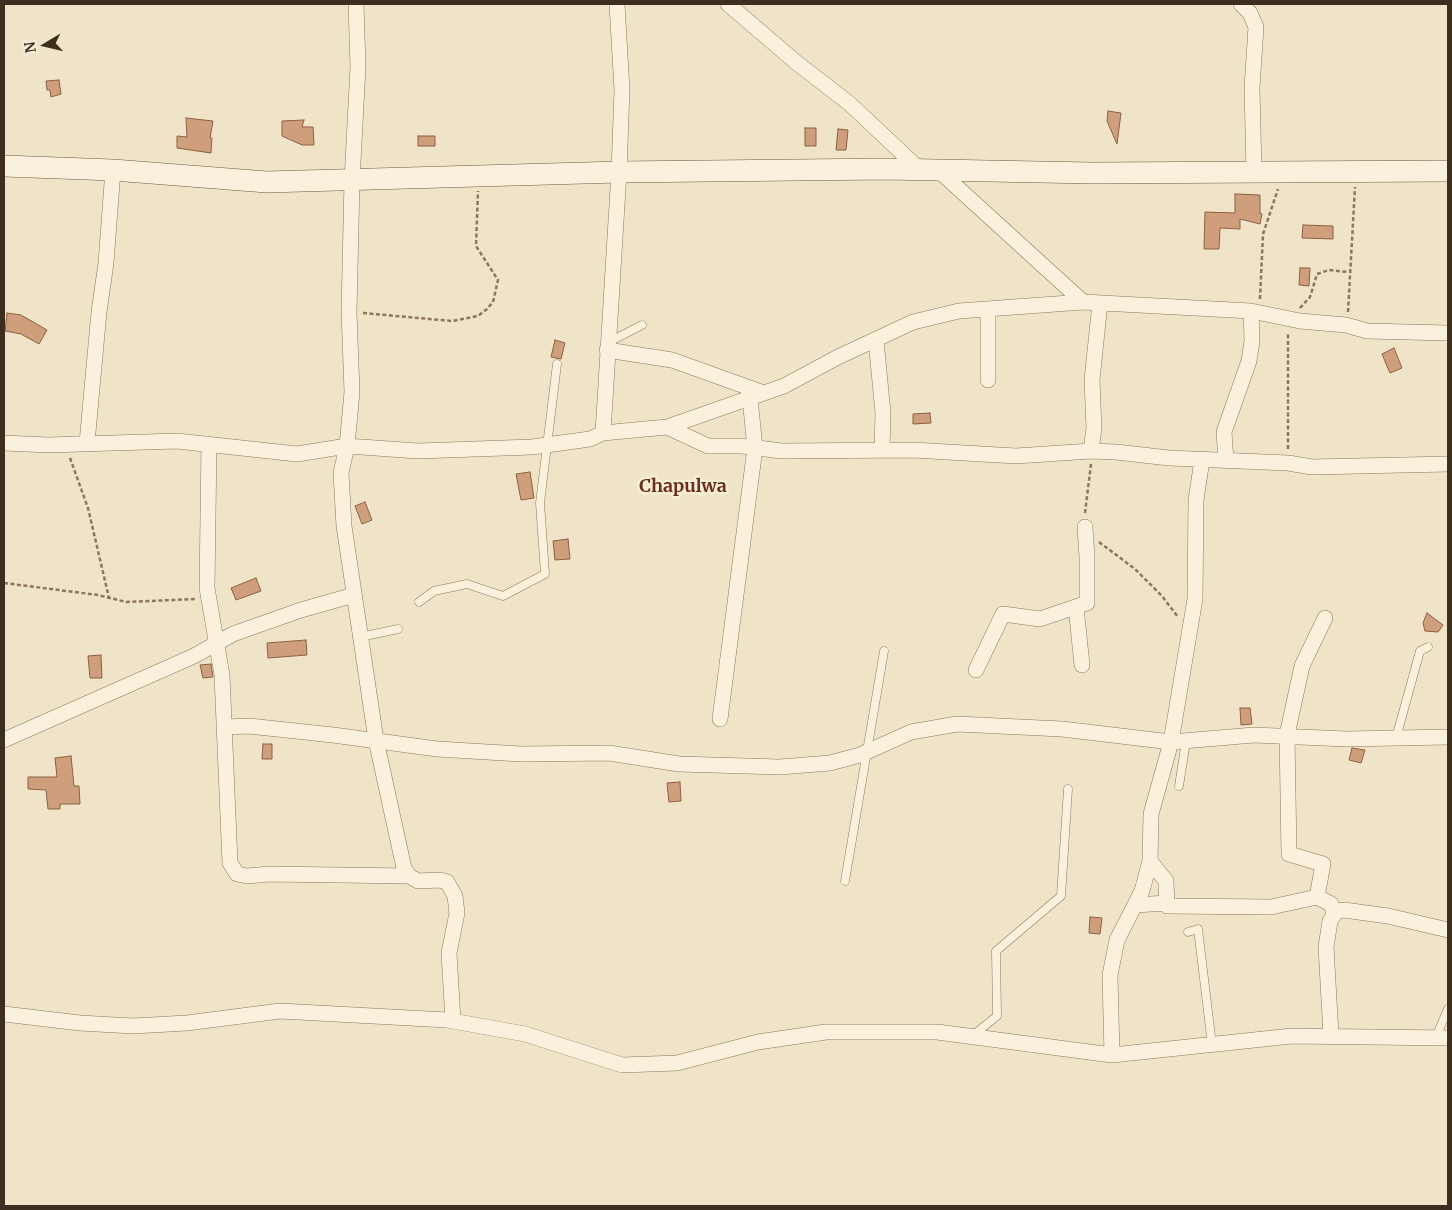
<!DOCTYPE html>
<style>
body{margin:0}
#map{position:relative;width:1452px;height:1210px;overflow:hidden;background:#f0e4c8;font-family:Merriweather,serif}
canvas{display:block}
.frame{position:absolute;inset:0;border:5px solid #3d2e20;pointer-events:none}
.north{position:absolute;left:20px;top:20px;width:50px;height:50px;-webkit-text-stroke:4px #f7eed8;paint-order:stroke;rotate:261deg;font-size:14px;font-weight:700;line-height:20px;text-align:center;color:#3d2e20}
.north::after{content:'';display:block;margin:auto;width:18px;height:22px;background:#3d2e20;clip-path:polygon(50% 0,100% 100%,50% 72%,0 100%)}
</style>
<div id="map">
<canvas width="1452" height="1210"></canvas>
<div class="frame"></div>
<div class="north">N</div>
</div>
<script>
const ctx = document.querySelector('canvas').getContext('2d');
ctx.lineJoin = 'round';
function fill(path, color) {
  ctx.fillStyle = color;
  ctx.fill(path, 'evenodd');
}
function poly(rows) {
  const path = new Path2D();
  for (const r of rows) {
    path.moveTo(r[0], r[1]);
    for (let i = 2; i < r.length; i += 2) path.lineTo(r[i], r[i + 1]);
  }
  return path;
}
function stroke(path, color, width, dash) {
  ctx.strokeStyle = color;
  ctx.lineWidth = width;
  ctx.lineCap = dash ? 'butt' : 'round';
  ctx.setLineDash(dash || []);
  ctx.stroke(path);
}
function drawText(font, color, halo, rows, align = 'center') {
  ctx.font = font + ' Merriweather,serif';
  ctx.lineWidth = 5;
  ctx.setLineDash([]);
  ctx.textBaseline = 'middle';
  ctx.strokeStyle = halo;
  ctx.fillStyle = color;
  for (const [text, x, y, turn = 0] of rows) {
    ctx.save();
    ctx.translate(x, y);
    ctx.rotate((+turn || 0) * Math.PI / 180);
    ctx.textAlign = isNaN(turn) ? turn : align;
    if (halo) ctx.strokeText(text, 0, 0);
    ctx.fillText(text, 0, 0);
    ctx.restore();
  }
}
const building = poly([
 [59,80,61,94,51,97,50,90,47,90,46,81,59,80],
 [1108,111,1121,113,1117,144,1107,121,1108,111],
 [186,118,213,121,210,138,212,138,211,153,177,148,177,136,187,137,186,118],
 [304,120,302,127,313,127,314,145,302,145,282,136,282,121,304,120],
 [805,128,816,128,816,146,805,146,805,128],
 [838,129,848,130,846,150,836,150,838,129],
 [418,136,435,136,435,146,418,146,418,136],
 [1235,194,1260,195,1260,213,1262,214,1260,224,1240,219,1240,229,1220,228,1219,249,1204,249,1205,212,1235,213,1235,194],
 [1303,225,1333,226,1333,239,1302,238,1303,225],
 [1300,268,1310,268,1309,286,1299,285,1300,268],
 [7,313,21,315,47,330,39,344,21,334,5,331,7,313],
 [555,340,565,343,561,359,551,357,555,340],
 [1394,348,1402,368,1390,373,1382,354,1394,348],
 [930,413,931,423,913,424,913,414,930,413],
 [530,472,534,498,521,500,516,474,530,472],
 [365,502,372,520,362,524,355,506,365,502],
 [568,539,570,559,555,560,553,541,568,539],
 [256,578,261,591,236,600,231,588,256,578],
 [1427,613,1443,625,1438,632,1425,631,1423,623,1427,613],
 [306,640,307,655,268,658,267,643,306,640],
 [101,655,102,678,90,678,88,656,101,655],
 [211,664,213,677,203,678,200,665,211,664],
 [1240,708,1250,708,1252,724,1241,725,1240,708],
 [263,744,272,744,272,759,262,759,263,744],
 [1352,748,1365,750,1361,763,1349,760,1352,748],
 [71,756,74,786,79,786,80,804,60,804,60,809,48,809,46,790,28,789,28,777,57,777,55,758,71,756],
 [680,782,681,801,669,802,667,783,680,782],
 [1090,917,1102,918,1100,934,1089,933,1090,917]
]);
fill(building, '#cf9f7d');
stroke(building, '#8d5f41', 1);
const lane = poly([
 [609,342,642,325],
 [419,602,434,591,467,584,503,596,545,574,540,503,557,364],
 [360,637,398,629],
 [1396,738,1420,651,1428,647],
 [1179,786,1186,741],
 [845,881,884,651],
 [1188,932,1198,929,1212,1045],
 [972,1036,997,1016,996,951,1061,896,1068,789],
 [1436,1037,1448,1009]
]);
const street = poly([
 [356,4,358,67,352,181,349,312,352,392,347,446,341,473,344,526,376,740,404,868,409,876,418,881,440,880,447,882,455,896,457,913,449,953,453,1021],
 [728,4,797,63,850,104,919,169],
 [1241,4,1250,13,1256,27,1252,88,1254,171],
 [937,169,1083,302],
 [988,309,988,380],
 [876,340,883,413,882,450],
 [607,350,672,360,764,393],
 [667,427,784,386,838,357,913,322,959,311,1083,302,1251,311,1300,321,1346,325,1367,331,1448,333],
 [603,433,619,172,622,90,617,4],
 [4,443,48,445,177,441,297,454,347,446,418,451,532,447,590,439,603,433,667,427,708,446,742,446,781,451,913,450,1016,456,1091,451,1116,452,1169,458,1288,463,1312,467,1448,464],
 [87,443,99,312,106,263,113,170],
 [209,444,207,588,222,675,230,863,237,874,247,876,269,874,409,876],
 [1091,451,1094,428,1092,380,1100,303],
 [1226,461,1224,432,1249,361,1252,341,1251,311],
 [1076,607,1082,665],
 [976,670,1003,614,1040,619,1087,603,1087,557,1085,527],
 [720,719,755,448,750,398],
 [225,727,249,726,333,735,437,749,521,754,609,753,679,764,780,767,830,763,860,755,911,732,957,724,1062,729,1171,742,1254,735,1346,739,1448,737],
 [4,740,194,656,233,634,301,610,354,595],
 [1150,861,1166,881,1167,906,1271,907,1317,897,1331,904,1334,914],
 [1317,897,1323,864,1289,854,1287,735,1302,666,1325,618],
 [1135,905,1167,903],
 [4,1014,80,1023,133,1026,187,1023,280,1011,447,1020,525,1034,622,1065,677,1063,758,1042,826,1032,937,1032,1112,1055,1292,1036,1448,1038],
 [1331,1035,1326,947,1330,921,1337,911,1344,910,1388,916,1448,930],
 [1112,1055,1110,975,1117,940,1142,891,1150,861,1151,814,1171,742,1195,599,1196,500,1202,460]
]);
const secondary = poly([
 [4,166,113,170,267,182,619,172,886,169,1092,173,1448,171]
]);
stroke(lane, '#8d765c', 9);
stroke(street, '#8d765c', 16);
stroke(secondary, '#6f573f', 22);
stroke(poly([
 [1260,299,1263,234,1278,189],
 [1300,308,1310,297,1317,274,1329,270,1348,272],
 [1348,312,1355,187],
 [363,313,452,321,478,316,487,309,493,302,498,280,476,246,478,191],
 [1288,449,1288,332],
 [70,458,88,508,109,598],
 [1085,513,1091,464],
 [1099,542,1135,569,1162,596,1178,617],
 [4,583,98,595,126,602,196,599]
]), '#8d765c', 2.5, [4, 2.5]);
stroke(lane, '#faf1dc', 8);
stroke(street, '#faf1dc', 15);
stroke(secondary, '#faf1dc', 21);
drawText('bold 18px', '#6b2e1e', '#f7eed8', [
 ["Chapulwa",683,487]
]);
</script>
